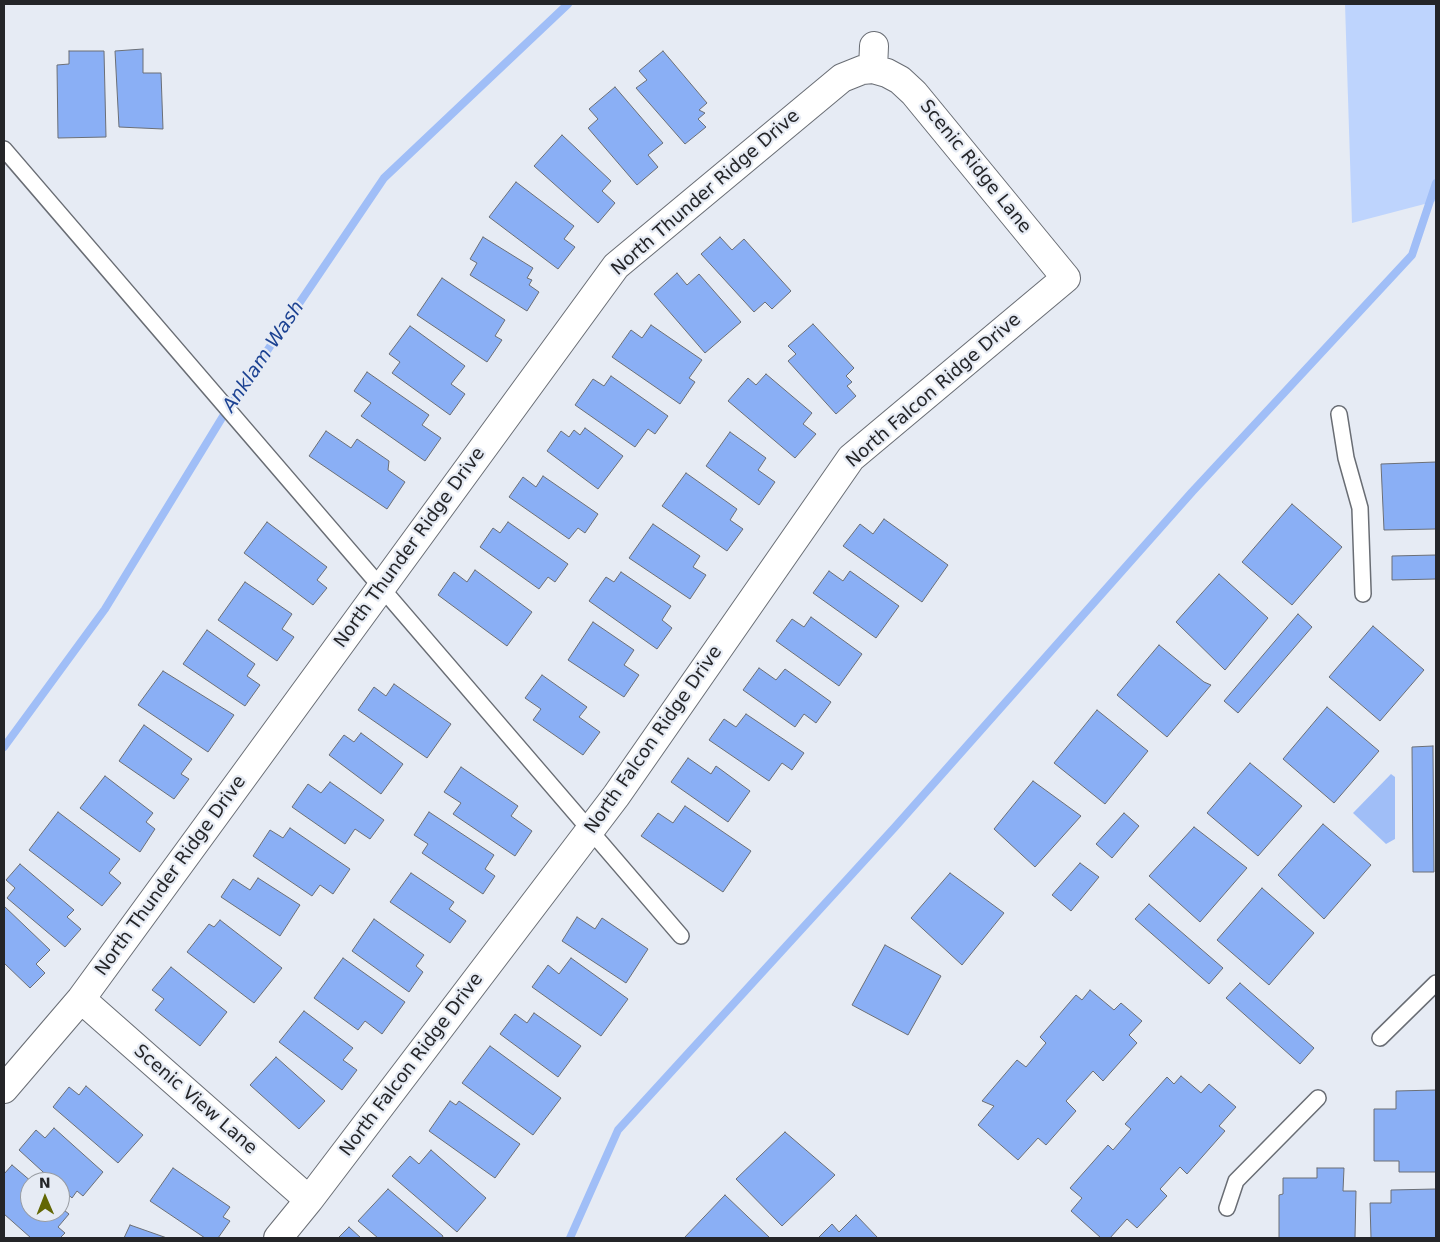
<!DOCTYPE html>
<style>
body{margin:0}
#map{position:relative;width:1440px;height:1242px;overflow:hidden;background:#e6ebf4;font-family:"DejaVu Sans",sans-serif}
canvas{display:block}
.frame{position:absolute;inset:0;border:5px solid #242528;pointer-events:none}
.north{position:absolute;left:20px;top:1172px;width:50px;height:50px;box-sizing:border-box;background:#e6ebf4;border:1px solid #989ca2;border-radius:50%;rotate:359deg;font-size:14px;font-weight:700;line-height:20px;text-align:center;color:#242528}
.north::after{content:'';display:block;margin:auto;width:18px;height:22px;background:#626704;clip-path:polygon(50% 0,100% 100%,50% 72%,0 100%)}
</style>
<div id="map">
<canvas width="1440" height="1242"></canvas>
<div class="frame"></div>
<div class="north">N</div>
</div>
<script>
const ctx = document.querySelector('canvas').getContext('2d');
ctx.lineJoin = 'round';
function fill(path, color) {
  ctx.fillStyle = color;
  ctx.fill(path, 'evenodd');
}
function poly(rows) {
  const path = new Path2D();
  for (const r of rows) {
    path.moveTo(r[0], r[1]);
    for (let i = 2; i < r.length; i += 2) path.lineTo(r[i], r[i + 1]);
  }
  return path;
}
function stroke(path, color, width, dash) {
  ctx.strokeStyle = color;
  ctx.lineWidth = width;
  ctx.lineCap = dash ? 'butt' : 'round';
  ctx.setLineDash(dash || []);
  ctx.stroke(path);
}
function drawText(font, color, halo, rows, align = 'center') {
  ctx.font = font + ' "DejaVu Sans",sans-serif';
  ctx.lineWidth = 4.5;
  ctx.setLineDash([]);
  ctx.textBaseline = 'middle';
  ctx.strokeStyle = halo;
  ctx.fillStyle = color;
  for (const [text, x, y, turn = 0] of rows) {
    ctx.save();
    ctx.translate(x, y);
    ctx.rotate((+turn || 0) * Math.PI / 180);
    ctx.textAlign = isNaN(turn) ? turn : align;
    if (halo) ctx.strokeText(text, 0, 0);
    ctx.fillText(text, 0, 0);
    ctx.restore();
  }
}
fill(poly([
 [1345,4,1436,4,1436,201,1352,223]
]), '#bed4fd');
fill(poly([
 [1391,774,1395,777,1395,839,1386,844,1353,813]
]), '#a0bef7');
stroke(poly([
 [4,747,105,609,225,413,384,178,568,4],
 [570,1238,618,1130,895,827,1192,492,1412,255,1436,183]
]), '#a0bef7', 8);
const building = poly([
 [143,49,143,73,161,73,163,129,119,127,115,51,143,49],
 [69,51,104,51,106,137,58,138,57,65,69,64,69,51],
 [663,51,707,103,699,110,705,113,698,119,706,127,685,144,636,88,647,80,639,71,663,51],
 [615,87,663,143,648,155,658,167,637,185,588,128,598,119,589,109,615,87],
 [562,135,611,181,602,191,615,203,598,223,534,166,562,135],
 [516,182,574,226,564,239,575,247,558,269,489,217,516,182],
 [483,237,533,268,527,278,532,280,529,285,539,292,527,311,470,275,477,263,470,259,483,237],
 [720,237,732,250,744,239,791,291,772,309,765,302,754,312,701,254,720,237],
 [677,273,687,285,699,274,741,322,705,353,654,294,677,273],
 [442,278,505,320,495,336,502,340,487,362,417,315,442,278],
 [813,324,854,368,846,376,852,382,847,386,856,396,836,414,788,361,796,354,788,346,813,324],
 [651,325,702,360,689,378,695,382,680,404,612,357,631,330,642,338,651,325],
 [410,326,465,366,451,384,465,394,450,415,392,373,400,362,389,354,410,326],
 [367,372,429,415,422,425,441,438,425,461,361,416,371,403,354,391,367,372],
 [766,374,812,413,803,424,816,434,795,458,728,401,748,378,756,385,766,374],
 [611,376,668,416,655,434,648,429,635,447,575,405,593,379,604,386,611,376],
 [585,428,623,456,598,489,547,451,561,431,569,437,574,430,580,435,585,428],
 [326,431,351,448,357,439,389,461,388,470,405,482,387,509,309,456,326,431],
 [730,432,766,458,758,470,775,482,759,505,706,466,730,432],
 [1436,462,1436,529,1384,530,1381,464,1436,462],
 [686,473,737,509,730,520,743,529,727,551,662,506,686,473],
 [543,476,598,514,585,533,578,528,569,539,509,497,523,477,536,487,543,476],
 [1292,504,1342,547,1292,605,1242,562,1292,504],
 [884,519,948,565,922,602,843,546,860,524,873,534,884,519],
 [267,522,327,567,317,580,327,588,313,605,244,553,267,522],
 [508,522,568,564,555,582,548,577,539,589,480,547,493,528,500,533,508,522],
 [653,524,700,556,693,567,706,575,690,599,629,558,653,524],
 [1436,555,1436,579,1392,580,1392,556,1436,555],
 [475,570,532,612,507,646,438,595,454,572,467,582,475,570],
 [829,571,843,581,850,571,899,606,876,638,813,593,829,571],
 [621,572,671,606,662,620,672,628,657,649,589,601,606,577,614,582,621,572],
 [1219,574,1268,618,1225,670,1176,622,1219,574],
 [245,582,292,614,282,629,294,637,277,661,218,620,245,582],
 [1298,614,1312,627,1238,713,1224,701,1298,614],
 [811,617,862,654,839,686,776,641,792,619,804,627,811,617],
 [593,622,634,650,624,665,639,675,624,697,568,660,593,622],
 [1373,626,1424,670,1380,721,1329,677,1373,626],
 [207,630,255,664,247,676,260,685,245,706,183,664,207,630],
 [1159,645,1204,682,1211,685,1167,737,1117,695,1159,645],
 [759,668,776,680,785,669,831,702,816,723,804,714,795,727,743,690,759,668],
 [163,671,234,715,208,752,138,705,163,671],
 [542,675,587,707,579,717,600,732,583,755,533,720,541,709,525,698,542,675],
 [394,684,451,724,427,758,358,710,374,687,386,696,394,684],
 [1327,707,1379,751,1334,803,1283,759,1327,707],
 [1097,710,1148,751,1105,804,1054,763,1097,710],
 [746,714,804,753,792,770,782,763,769,781,709,740,724,719,736,727,746,714],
 [144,725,192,759,181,774,189,779,174,799,119,761,144,725],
 [361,733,403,764,381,794,329,755,344,735,354,742,361,733],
 [1433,746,1434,872,1413,872,1412,747,1433,746],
 [688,758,711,774,716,766,750,791,728,822,671,782,688,758],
 [1250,763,1302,806,1258,856,1207,813,1250,763],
 [461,767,518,806,511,816,532,831,515,856,453,814,461,803,444,792,461,767],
 [105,776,153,813,146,822,155,829,140,852,80,808,105,776],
 [1033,781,1081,816,1035,867,994,829,1033,781],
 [330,782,384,820,370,839,355,829,345,844,292,807,308,784,321,793,330,782],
 [685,806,751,851,723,892,641,836,658,813,673,823,685,806],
 [58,812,120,859,109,873,121,883,102,906,29,850,58,812],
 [429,812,494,855,485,869,495,876,483,894,422,853,428,844,414,835,429,812],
 [1124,813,1139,826,1112,858,1096,844,1124,813],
 [1323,824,1371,865,1324,919,1278,875,1323,824],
 [1194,827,1247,868,1200,922,1149,876,1194,827],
 [290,828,350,869,333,894,320,885,312,896,253,856,270,830,283,838,290,828],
 [1080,863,1099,877,1071,911,1052,895,1080,863],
 [20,864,74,910,67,917,81,929,65,947,7,898,15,888,6,880,20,864],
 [411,873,454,902,449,909,466,921,450,943,390,902,411,873],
 [950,873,1004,913,962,965,911,918,950,873],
 [258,878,300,905,280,936,221,897,233,879,250,890,258,878],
 [1262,888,1314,933,1269,985,1217,940,1262,888],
 [1149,904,1223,968,1209,984,1135,919,1149,904],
 [4,906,50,950,36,964,45,973,30,988,4,963,4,906],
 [577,917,595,929,602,918,648,949,626,983,562,941,577,917],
 [374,919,424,955,416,966,423,972,409,992,352,951,374,919],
 [220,920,282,968,254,1003,187,952,209,924,214,927,220,920],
 [885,945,941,976,908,1035,852,1005,885,945],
 [343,958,405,1002,382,1034,365,1021,358,1030,314,998,343,958],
 [571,958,628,999,601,1036,532,987,548,965,559,974,571,958],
 [171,967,227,1012,200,1046,155,1010,164,999,152,990,171,967],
 [1240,983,1314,1048,1300,1064,1226,998,1240,983],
 [1090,990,1114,1010,1121,1003,1142,1021,1129,1035,1137,1043,1103,1081,1093,1071,1066,1101,1076,1111,1046,1145,1038,1138,1018,1160,978,1125,994,1106,982,1101,1017,1060,1026,1067,1046,1043,1040,1037,1076,995,1082,1000,1090,990],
 [304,1011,353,1048,343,1060,357,1070,342,1090,279,1042,304,1011],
 [534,1013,581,1046,558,1077,500,1034,515,1014,527,1023,534,1013],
 [490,1046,561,1098,533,1135,462,1083,490,1046],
 [276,1057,325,1101,299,1129,250,1085,276,1057],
 [1181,1076,1201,1093,1209,1084,1236,1107,1219,1126,1225,1131,1187,1174,1180,1167,1160,1189,1167,1196,1137,1228,1127,1219,1110,1238,1101,1238,1071,1211,1082,1198,1070,1188,1108,1145,1113,1150,1131,1129,1125,1124,1167,1077,1174,1084,1181,1076],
 [86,1086,143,1135,118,1163,53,1107,69,1087,79,1095,86,1086],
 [1436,1090,1436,1172,1399,1172,1399,1161,1374,1161,1374,1109,1396,1109,1396,1091,1436,1090],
 [450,1101,456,1105,459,1101,520,1144,495,1178,429,1131,450,1101],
 [54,1128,103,1172,83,1196,77,1191,72,1198,60,1187,60,1182,54,1182,19,1150,36,1130,45,1138,54,1128],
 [785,1132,835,1175,782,1226,736,1179,785,1132],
 [431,1150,486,1198,457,1232,392,1176,410,1156,419,1164,431,1150],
 [12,1165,32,1182,30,1182,30,1212,60,1212,60,1207,69,1214,58,1227,65,1233,60,1238,31,1238,4,1214,4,1174,12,1165],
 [173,1168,230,1207,223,1217,230,1221,218,1238,205,1238,150,1201,173,1168],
 [1317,1168,1344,1168,1343,1191,1356,1191,1355,1238,1279,1238,1279,1195,1283,1194,1283,1178,1317,1178,1317,1168],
 [388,1189,443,1236,442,1238,378,1238,358,1221,388,1189],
 [1436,1189,1436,1238,1371,1238,1370,1203,1391,1203,1391,1190,1436,1189],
 [725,1195,770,1238,684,1238,725,1195],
 [856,1215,878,1238,818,1238,832,1224,839,1232,856,1215],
 [130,1225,167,1238,124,1238,130,1225],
 [349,1227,361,1238,338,1238,349,1227]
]);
fill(building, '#8aaff5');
stroke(building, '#6b6f76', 1);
const lane = poly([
 [4,149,681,936],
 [1339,414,1346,458,1360,508,1363,594],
 [1380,1038,1436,983],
 [1227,1208,1236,1181,1318,1098]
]);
const street = poly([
 [873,69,874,46],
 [81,999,309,1200],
 [4,1089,81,999,616,266,842,78,862,70,873,69,887,73,900,80,914,93,1066,278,851,458,616,796,309,1200,278,1238]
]);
stroke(lane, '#696d74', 18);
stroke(street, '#696d74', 30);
stroke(lane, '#fff', 15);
stroke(street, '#fff', 28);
drawText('18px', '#242528', '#e6ebf4', [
 ["Scenic Ridge Lane",975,167,51],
 ["North Thunder Ridge Drive",706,193,-41],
 ["North Falcon Ridge Drive",934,391,-41],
 ["North Thunder Ridge Drive",410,548,-54],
 ["North Falcon Ridge Drive",654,740,-55],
 ["North Thunder Ridge Drive",171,876,-54],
 ["North Falcon Ridge Drive",412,1065,-53],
 ["Scenic View Lane",195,1100,41]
]);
drawText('italic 19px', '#1c4292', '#e6ebf4', [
 ["Anklam Wash",264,357,-56]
]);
</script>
